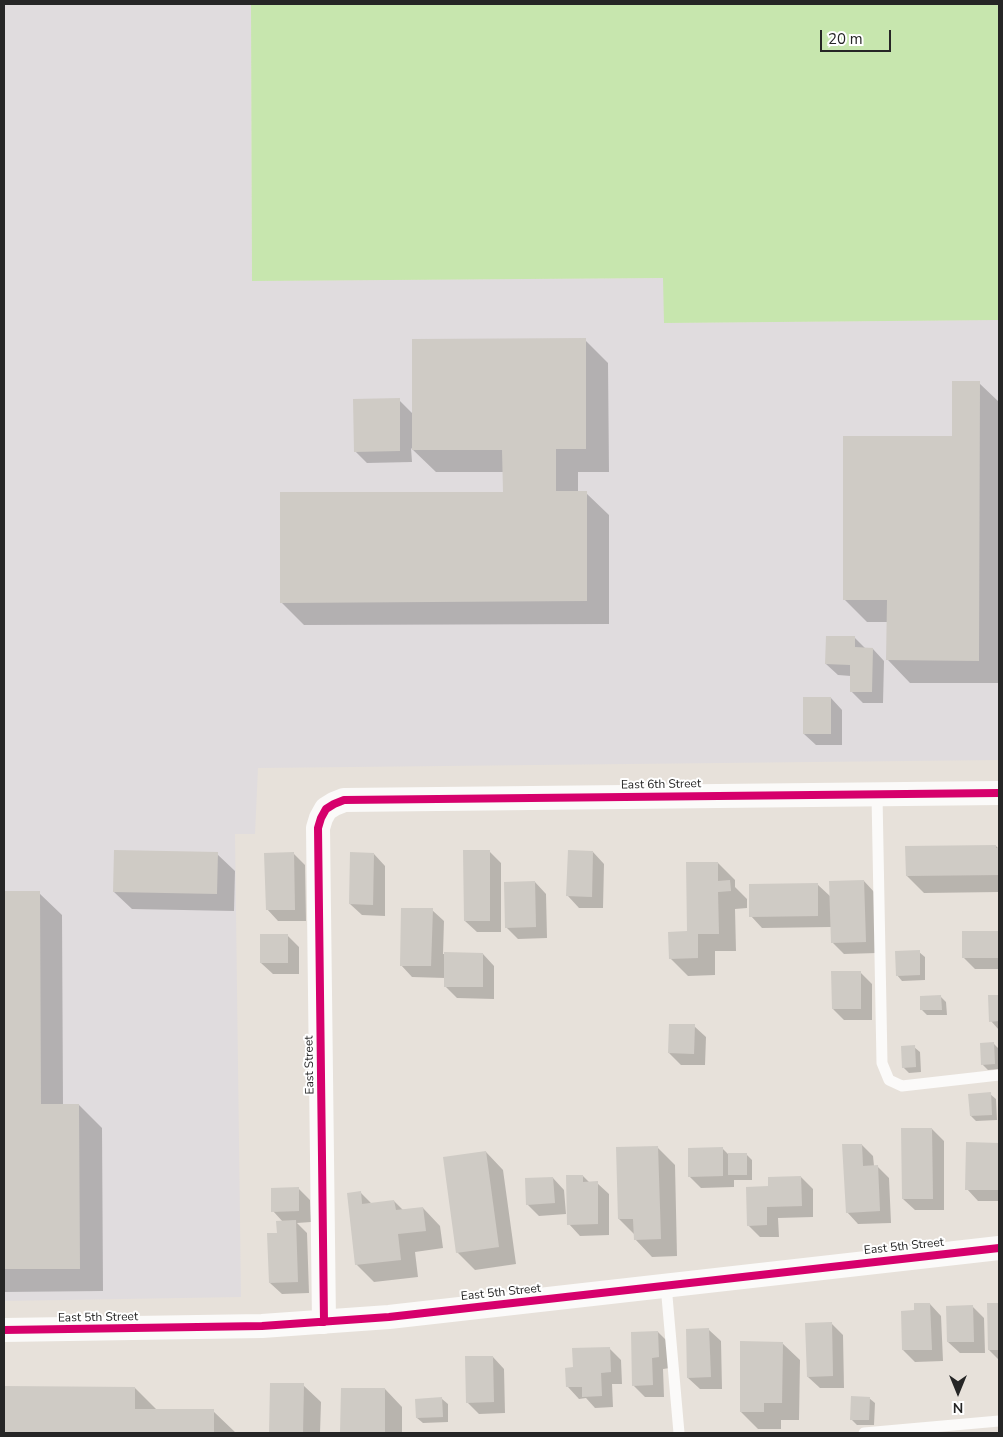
<!DOCTYPE html>
<style>
body{margin:0}
#map{position:relative;width:1003px;height:1437px;overflow:hidden;background:#e7e1da;font-family:"Nunito Sans",sans-serif}
canvas{display:block}
.frame{position:absolute;inset:0;border:5px solid #262626;pointer-events:none}
.north{position:absolute;left:933px;top:1367px;width:50px;height:50px;-webkit-text-stroke:4px #fff;paint-order:stroke;rotate:180deg;font-size:14px;font-weight:700;line-height:20px;text-align:center;color:#262626}
.north::after{content:'';display:block;margin:auto;width:18px;height:22px;background:#262626;clip-path:polygon(50% 0,100% 100%,50% 72%,0 100%)}
.scale{position:absolute;left:820px;top:30px;width:71px;height:22px;box-sizing:border-box;border:2px solid #262626;border-top:0;padding-left:6px;font-size:15px;line-height:18px;white-space:nowrap;color:#262626;-webkit-text-stroke:4px #fff;paint-order:stroke}
</style>
<div id="map">
<canvas width="1003" height="1437"></canvas>
<div class="frame"></div>
<div class="north">N</div>
<div class="scale">20 m</div>
</div>
<script>
const ctx = document.querySelector('canvas').getContext('2d');
ctx.lineJoin = 'round';
function fill(path, color) {
  ctx.fillStyle = color;
  ctx.fill(path, 'evenodd');
}
function poly(rows) {
  const path = new Path2D();
  for (const r of rows) {
    path.moveTo(r[0], r[1]);
    for (let i = 2; i < r.length; i += 2) path.lineTo(r[i], r[i + 1]);
  }
  return path;
}
function stroke(path, color, width, dash) {
  ctx.strokeStyle = color;
  ctx.lineWidth = width;
  ctx.lineCap = dash ? 'butt' : 'round';
  ctx.setLineDash(dash || []);
  ctx.stroke(path);
}
function drawText(font, color, halo, rows, align = 'center') {
  ctx.font = font + ' "Nunito Sans",sans-serif';
  ctx.lineWidth = 4;
  ctx.setLineDash([]);
  ctx.textBaseline = 'middle';
  ctx.strokeStyle = halo;
  ctx.fillStyle = color;
  for (const [text, x, y, turn = 0] of rows) {
    ctx.save();
    ctx.translate(x, y);
    ctx.rotate((+turn || 0) * Math.PI / 180);
    ctx.textAlign = isNaN(turn) ? turn : align;
    if (halo) ctx.strokeText(text, 0, 0);
    ctx.fillText(text, 0, 0);
    ctx.restore();
  }
}
fill(poly([
 [4,4,251,4,252,281,664,278,665,323,999,320,999,760,258,768,255,834,235,834,241,1297,4,1301]
]), '#e0dcde');
fill(poly([
 [251,4,999,4,999,320,664,323,663,278,252,281]
]), '#c7e6ae');
fill(poly([
 [585,340,608,363,609,472,578,472,578,493,586,493,609,515,609,624,304,625,281,602,504,493,504,472,436,472,411,448,412,462,367,463,355,451,399,400,413,414],
 [979,383,999,402,999,683,910,683,888,660,888,622,867,622,844,599,953,437],
 [855,638,866,649,873,649,884,661,883,703,863,703,851,691,851,676,838,675,826,664],
 [831,698,842,710,842,745,816,745,804,734],
 [996,846,999,849,999,892,924,893,907,876],
 [489,851,501,863,501,932,477,932,465,921],
 [593,852,604,864,603,908,579,908,568,896],
 [293,853,305,865,306,921,278,921,267,909],
 [217,854,235,871,234,911,132,909,114,892],
 [374,854,385,866,385,916,362,915,350,904],
 [718,863,735,880,735,887,747,899,747,908,735,909,736,951,715,951,715,975,688,976,670,958,689,933],
 [864,881,875,893,877,953,844,954,832,942,831,927,762,928,751,916,817,884,831,897],
 [535,882,546,894,547,938,518,939,506,927],
 [4,893,39,893,62,915,63,1105,79,1105,102,1128,103,1291,4,1292],
 [432,910,444,921,443,954,483,954,494,966,494,999,457,998,445,986,445,978,412,977,401,965],
 [964,932,999,933,999,969,975,969,964,958],
 [287,935,299,947,299,974,273,974,261,963],
 [919,952,925,957,925,980,902,981,897,975],
 [860,972,872,984,872,1020,844,1020,833,1009],
 [999,996,999,1030,991,1021,990,997],
 [941,997,946,1002,947,1015,927,1015,922,1010],
 [694,1026,706,1037,705,1065,681,1065,669,1053],
 [994,1044,999,1049,999,1069,988,1070,982,1064],
 [914,1047,920,1052,921,1072,909,1073,903,1067],
 [990,1094,996,1099,997,1120,976,1121,971,1116],
 [932,1129,944,1141,944,1210,915,1210,903,1199],
 [968,1143,999,1144,999,1201,978,1201,967,1189],
 [862,1145,873,1156,874,1166,877,1166,889,1178,891,1223,858,1224,847,1212],
 [657,1147,675,1165,677,1256,652,1257,635,1239,635,1235,619,1219],
 [722,1148,728,1154,746,1154,752,1160,752,1180,734,1180,734,1187,701,1188,689,1176],
 [486,1152,503,1170,516,1264,475,1270,457,1252],
 [583,1176,590,1183,597,1183,609,1194,609,1235,580,1236,569,1224],
 [801,1177,813,1189,813,1217,778,1218,779,1237,760,1237,748,1225,769,1188],
 [553,1178,564,1190,566,1214,539,1216,527,1204],
 [298,1188,310,1200,311,1222,297,1223,307,1233,309,1293,282,1294,270,1283,278,1234,283,1222,273,1211],
 [361,1193,372,1204,394,1201,403,1210,423,1208,440,1226,443,1248,415,1252,418,1277,374,1282,356,1264],
 [930,1304,941,1316,943,1361,915,1362,903,1350],
 [988,1304,999,1304,999,1360,989,1350],
 [972,1306,984,1318,985,1353,960,1353,948,1342],
 [831,1323,843,1335,844,1388,820,1388,808,1377],
 [709,1330,721,1341,722,1389,700,1389,688,1378],
 [658,1332,670,1344,670,1368,663,1369,664,1397,645,1397,633,1385],
 [782,1343,800,1360,799,1420,781,1420,781,1429,758,1429,741,1412],
 [609,1348,621,1360,622,1384,612,1384,613,1407,595,1408,586,1398,579,1399,568,1387,574,1368],
 [493,1357,504,1369,505,1413,479,1414,467,1402],
 [271,1384,303,1385,321,1402,320,1433,270,1433],
 [4,1387,135,1388,157,1410,213,1411,236,1433,4,1433],
 [342,1389,385,1389,402,1407,402,1433,341,1433],
 [869,1398,875,1403,874,1425,857,1425,851,1419],
 [442,1399,448,1404,448,1422,423,1423,417,1418]
]), '#0003');
fill(poly([
 [586,338,586,449,556,449,556,491,587,491,587,601,280,603,280,492,503,492,502,450,412,450,412,339],
 [952,381,980,381,979,661,886,660,887,600,843,600,843,436,952,436],
 [400,398,400,451,354,452,353,399],
 [826,636,855,636,855,647,873,648,872,692,850,692,850,665,825,664],
 [803,697,831,697,831,734,803,734],
 [996,845,996,848,999,848,999,875,906,876,905,846],
 [114,850,218,852,217,894,113,892],
 [463,850,490,850,490,921,464,921],
 [568,850,593,851,592,897,566,896],
 [294,852,295,910,266,910,264,853],
 [350,852,374,853,373,905,349,904],
 [686,862,718,862,718,881,730,880,731,891,718,892,719,934,698,934,698,958,669,959,668,932,687,931],
 [864,880,866,942,831,943,829,881],
 [535,881,536,927,505,928,504,882],
 [818,883,818,916,749,917,749,884],
 [4,891,40,891,41,1104,79,1104,80,1269,4,1269],
 [401,908,433,908,431,966,400,966],
 [962,931,999,931,999,958,962,958],
 [260,934,288,934,288,963,260,963],
 [920,950,920,975,896,976,895,951],
 [444,952,483,953,483,987,444,987],
 [831,971,861,971,861,1009,832,1009],
 [941,995,942,1010,920,1010,920,996],
 [988,995,999,995,999,1021,989,1022],
 [669,1024,695,1024,694,1054,668,1053],
 [994,1042,995,1064,981,1065,980,1043],
 [915,1045,916,1067,902,1068,901,1046],
 [991,1092,992,1115,970,1116,968,1094],
 [901,1128,932,1128,933,1199,902,1199],
 [966,1142,999,1143,999,1190,965,1190],
 [842,1144,862,1144,863,1166,878,1165,880,1211,846,1213],
 [658,1146,661,1239,634,1240,633,1219,618,1219,616,1147],
 [723,1147,723,1176,688,1177,688,1148],
 [486,1151,499,1247,456,1253,443,1157],
 [728,1153,747,1153,747,1175,728,1175],
 [566,1175,583,1175,583,1182,598,1181,598,1224,567,1225],
 [801,1176,802,1206,767,1207,767,1225,747,1226,746,1187,768,1186,768,1177],
 [553,1177,555,1203,526,1205,525,1178],
 [299,1187,299,1211,271,1212,271,1188],
 [361,1191,362,1204,394,1200,396,1210,423,1207,426,1231,398,1234,401,1260,355,1265,347,1193],
 [296,1220,298,1282,269,1283,267,1233,277,1233,276,1221],
 [914,1303,930,1303,932,1350,902,1350,901,1311,914,1310],
 [987,1303,999,1303,999,1350,988,1350],
 [973,1305,974,1342,947,1342,946,1306],
 [832,1322,833,1376,807,1377,805,1323],
 [709,1328,711,1377,687,1378,686,1329],
 [658,1331,659,1357,652,1358,653,1385,632,1386,631,1332],
 [740,1341,783,1342,782,1403,764,1403,764,1412,740,1412],
 [610,1347,611,1372,601,1373,602,1396,582,1397,582,1387,566,1387,565,1368,573,1367,572,1348],
 [465,1356,493,1356,494,1402,466,1403],
 [270,1383,304,1383,303,1433,269,1433],
 [4,1386,135,1387,135,1409,214,1409,214,1433,4,1433],
 [341,1388,385,1388,385,1433,340,1433],
 [851,1396,870,1397,869,1420,850,1420],
 [442,1397,443,1417,416,1418,415,1399]
]), '#cfcbc5');
stroke(poly([
 [877,795,882,1063,889,1080,902,1086,999,1075],
 [666,1285,679,1433],
 [864,1433,999,1421]
]), '#fbfaf9', 11);
stroke(poly([
 [324,1322,318,828,321,818,326,809,334,804,344,800,999,793],
 [4,1330,262,1326,389,1317,999,1248]
]), '#fbfaf9', 24);
stroke(poly([
 [324,1322,318,828,321,818,326,809,334,804,344,800,999,793],
 [4,1330,262,1326,389,1317,999,1248]
]), '#d6006c', 8);
drawText('12px', '#262626', '#fff', [
 ["East 6th Street",661,785,-1],
 ["East Street",310,1065,-91],
 ["East 5th Street",904,1247,-6],
 ["East 5th Street",501,1293,-6],
 ["East 5th Street",98,1318,-1]
]);
</script>
